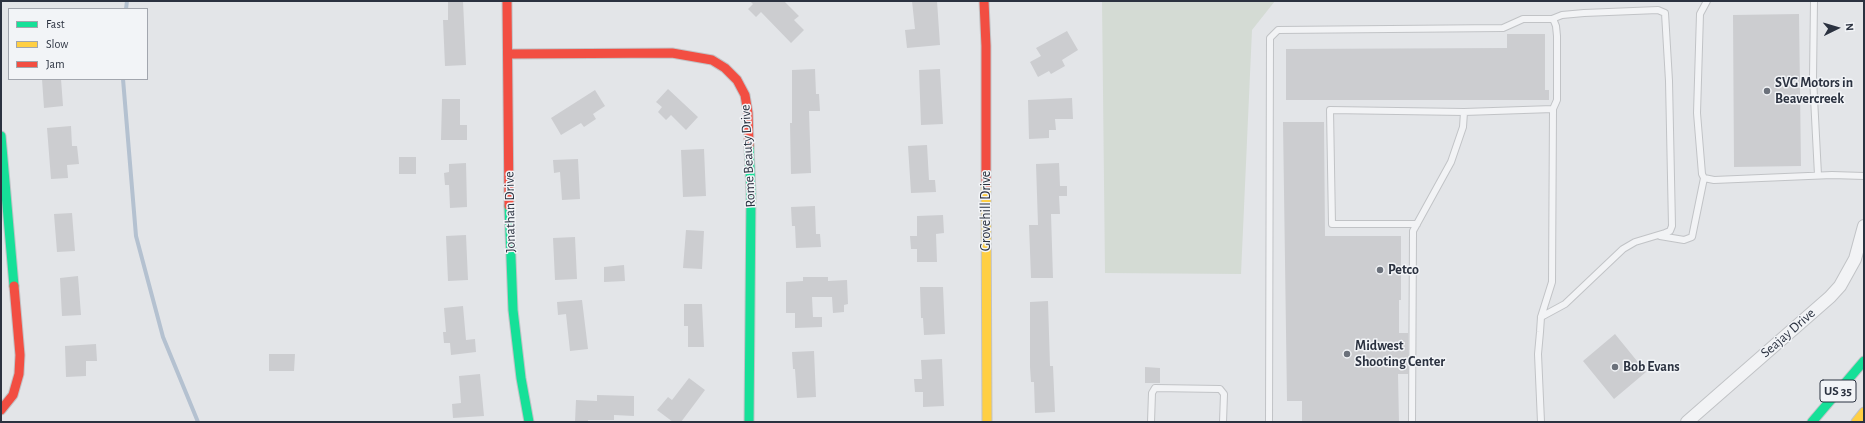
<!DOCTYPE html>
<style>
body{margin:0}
#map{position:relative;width:1865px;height:423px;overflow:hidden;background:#e3e5e8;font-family:"Alegreya Sans",sans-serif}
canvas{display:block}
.frame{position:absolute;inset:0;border:2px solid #2b3240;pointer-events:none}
.legend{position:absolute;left:8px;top:8px;width:140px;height:72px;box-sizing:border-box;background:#f2f4f7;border:1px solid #a2a6ae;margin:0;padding:5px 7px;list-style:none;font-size:12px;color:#2b3240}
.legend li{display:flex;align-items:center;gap:8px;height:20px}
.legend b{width:20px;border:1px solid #a2a6ae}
.north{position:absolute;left:1817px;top:8px;width:40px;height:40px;-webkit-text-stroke:3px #f2f4f7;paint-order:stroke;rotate:85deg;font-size:11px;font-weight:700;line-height:16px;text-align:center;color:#2b3240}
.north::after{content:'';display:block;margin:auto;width:14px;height:18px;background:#2b3240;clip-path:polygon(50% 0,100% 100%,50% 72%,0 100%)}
</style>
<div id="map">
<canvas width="1865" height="423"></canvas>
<div class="frame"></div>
<ul class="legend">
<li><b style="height:5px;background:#16e098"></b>Fast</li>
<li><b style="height:5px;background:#ffcf43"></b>Slow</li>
<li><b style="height:5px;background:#f24e42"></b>Jam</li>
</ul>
<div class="north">N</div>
</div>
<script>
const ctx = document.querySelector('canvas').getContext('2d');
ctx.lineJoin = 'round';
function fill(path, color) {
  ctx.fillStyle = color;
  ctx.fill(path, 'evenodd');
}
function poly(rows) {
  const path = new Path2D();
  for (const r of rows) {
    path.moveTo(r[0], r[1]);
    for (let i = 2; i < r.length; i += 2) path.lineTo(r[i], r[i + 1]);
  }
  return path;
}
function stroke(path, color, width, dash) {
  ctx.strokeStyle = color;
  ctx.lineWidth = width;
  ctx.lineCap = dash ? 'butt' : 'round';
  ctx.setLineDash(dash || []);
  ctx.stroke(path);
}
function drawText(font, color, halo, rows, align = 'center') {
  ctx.font = font + ' "Alegreya Sans",sans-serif';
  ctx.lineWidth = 3;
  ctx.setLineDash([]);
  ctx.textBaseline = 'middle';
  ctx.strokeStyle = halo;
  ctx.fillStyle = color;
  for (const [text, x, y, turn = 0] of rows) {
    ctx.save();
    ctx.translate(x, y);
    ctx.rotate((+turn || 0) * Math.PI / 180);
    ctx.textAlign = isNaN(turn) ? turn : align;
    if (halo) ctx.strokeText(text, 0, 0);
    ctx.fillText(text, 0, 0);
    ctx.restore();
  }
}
fill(poly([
 [1102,1,1275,1,1252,30,1241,274,1105,273]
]), '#d4dbd4');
stroke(poly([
 [126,9,127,1],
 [123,79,136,236,163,337,198,422]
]), '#b4c1d0', 4);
fill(poly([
 [448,1,463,1,466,65,445,66,443,20,448,20],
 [750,1,784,1,799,16,794,20,804,30,791,43,761,12,756,17,748,9,753,4],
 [912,1,937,1,940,45,907,48,905,30,915,29],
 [1799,14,1801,166,1734,167,1733,15],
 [1067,31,1078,50,1062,60,1065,66,1051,74,1049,71,1038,77,1030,62,1041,56,1036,48],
 [1507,34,1545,34,1545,90,1549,90,1549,100,1286,100,1286,49,1507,48],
 [815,69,816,94,819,94,820,111,809,111,811,173,791,174,790,123,792,123,792,70],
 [940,69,943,124,921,125,919,70],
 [42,79,61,79,63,106,44,108],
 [668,89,698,117,686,130,671,115,666,120,658,112,662,107,656,102],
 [595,90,605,106,593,114,596,119,584,127,581,123,561,135,551,118],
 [1072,98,1073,119,1055,119,1056,130,1049,130,1049,138,1029,139,1028,100],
 [442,99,460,99,460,125,467,125,467,140,441,140],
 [1283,122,1324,122,1325,236,1401,236,1401,300,1399,300,1399,333,1408,333,1408,374,1398,374,1399,422,1302,422,1302,401,1287,401],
 [71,126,72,146,77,146,79,164,67,165,68,178,51,179,47,128],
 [927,145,929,180,935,180,936,192,911,193,908,146],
 [704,149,706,196,683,197,681,150],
 [399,157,416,157,416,174,399,174],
 [578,159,580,199,562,200,560,172,554,173,553,160],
 [466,163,467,207,450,208,449,185,445,185,444,173,449,172,449,164],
 [1059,163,1060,186,1067,186,1067,196,1059,196,1060,214,1051,214,1053,278,1031,278,1029,225,1038,225,1036,164],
 [815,206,816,234,820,234,821,247,796,248,795,226,792,226,791,207],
 [72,213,75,251,57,252,54,214],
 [943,215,944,233,936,234,937,262,917,262,917,249,911,249,910,236,917,236,917,216],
 [686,230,704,231,702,269,683,268],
 [466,235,468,280,448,281,446,236],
 [575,237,577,279,555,280,553,238],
 [624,265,625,281,604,282,604,267],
 [78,276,81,315,62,316,60,278],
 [803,277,828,277,828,281,847,280,848,304,844,305,844,312,833,313,832,297,812,297,813,317,822,317,822,327,795,328,795,313,786,313,786,282,803,281],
 [920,287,943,287,945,334,924,335,923,318,921,318],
 [582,300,588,349,570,351,566,314,558,315,557,302],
 [1048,301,1050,366,1053,366,1055,412,1035,413,1034,382,1031,382,1030,367,1030,302],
 [684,304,702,304,704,347,688,347,688,326,684,326],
 [463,306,466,340,475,339,476,352,451,355,450,343,444,343,443,332,446,332,444,308],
 [1615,334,1646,372,1614,399,1583,361],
 [96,344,97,361,86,361,86,376,66,377,65,346],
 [814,351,816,397,797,398,795,369,793,369,792,352],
 [269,354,295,354,294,371,269,371],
 [942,359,944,406,923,407,923,392,915,392,914,379,922,379,921,360],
 [1145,367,1160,368,1160,383,1145,383],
 [480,374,484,416,453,418,452,404,461,403,459,376],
 [689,378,705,390,681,422,673,422,657,410,668,397,672,400],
 [597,395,634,396,634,416,614,415,614,420,588,420,588,422,575,422,576,400,597,401]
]), '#cccdd0');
const lane = poly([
 [1707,1,1700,14,1697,113,1702,174,1704,178,1714,180,1832,175,1864,176],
 [1814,1,1813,78,1818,175],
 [1417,224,1332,224,1330,110,1464,112,1553,109,1552,282,1541,317,1540,332,1538,354,1541,422],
 [1660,236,1684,240,1692,237,1704,178],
 [1541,317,1565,304,1623,249,1635,242,1665,233,1670,231,1672,226,1669,81,1665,13,1658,10,1584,13,1562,15,1552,19],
 [1151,422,1152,393,1155,388,1220,389,1224,394,1223,422],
 [1269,422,1270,38,1278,30,1503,28,1523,19,1552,19,1554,21,1556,26,1557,36,1557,100,1553,109],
 [1412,422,1413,231,1451,162,1463,127,1464,112]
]);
const street = poly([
 [1687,422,1830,297,1840,286,1855,259,1864,226]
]);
const fast = poly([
 [1,136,14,286],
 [509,206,513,310,521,378,529,422],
 [749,422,751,194,749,146],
 [1812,422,1864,361]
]);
const slow = poly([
 [986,185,987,422],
 [1856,422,1864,412]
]);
const jam = poly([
 [507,1,509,206],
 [984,1,986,46,986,185],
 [508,54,672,53,712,60,725,68,737,80,745,95,748,113,749,146],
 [1,410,13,395,19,374,20,355,14,286]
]);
stroke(lane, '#c1c3c6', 8);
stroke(street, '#c1c3c6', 14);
stroke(fast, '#c1c3c6', 11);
stroke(slow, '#c1c3c6', 11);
stroke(jam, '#c1c3c6', 11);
stroke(lane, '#f2f3f5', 6);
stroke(street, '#f2f3f5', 12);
stroke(fast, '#16e098', 9);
stroke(slow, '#ffcf43', 9);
stroke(jam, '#f24e42', 9);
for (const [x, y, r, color] of [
 [1767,91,4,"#6b717b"],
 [1380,270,4,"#6b717b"],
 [1347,354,4,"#6b717b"],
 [1615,367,4,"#6b717b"]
]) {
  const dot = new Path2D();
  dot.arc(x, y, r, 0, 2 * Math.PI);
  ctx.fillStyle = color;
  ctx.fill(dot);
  stroke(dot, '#f2f4f7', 1.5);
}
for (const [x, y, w] of [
 [1838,391,36]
]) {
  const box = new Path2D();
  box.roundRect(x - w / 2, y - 11, w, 22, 3);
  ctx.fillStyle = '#f2f4f7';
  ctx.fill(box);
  stroke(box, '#2b3240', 1);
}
drawText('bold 13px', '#2b3240', null, [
 ["US 35",1838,391]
]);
drawText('bold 14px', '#2b3240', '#f2f4f7', [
 ["SVG Motors in",1775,83],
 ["Beavercreek",1775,99],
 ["Petco",1388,270],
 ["Midwest",1355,346],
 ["Shooting Center",1355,362],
 ["Bob Evans",1623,367]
], 'left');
drawText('14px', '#2b3240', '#f2f4f7', [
 ["Rome Beauty Drive",748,156,-93],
 ["Grovehill Drive",986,211,-90],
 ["Jonathan Drive",510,212,-91],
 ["Seajay Drive",1788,333,-41]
]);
</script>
